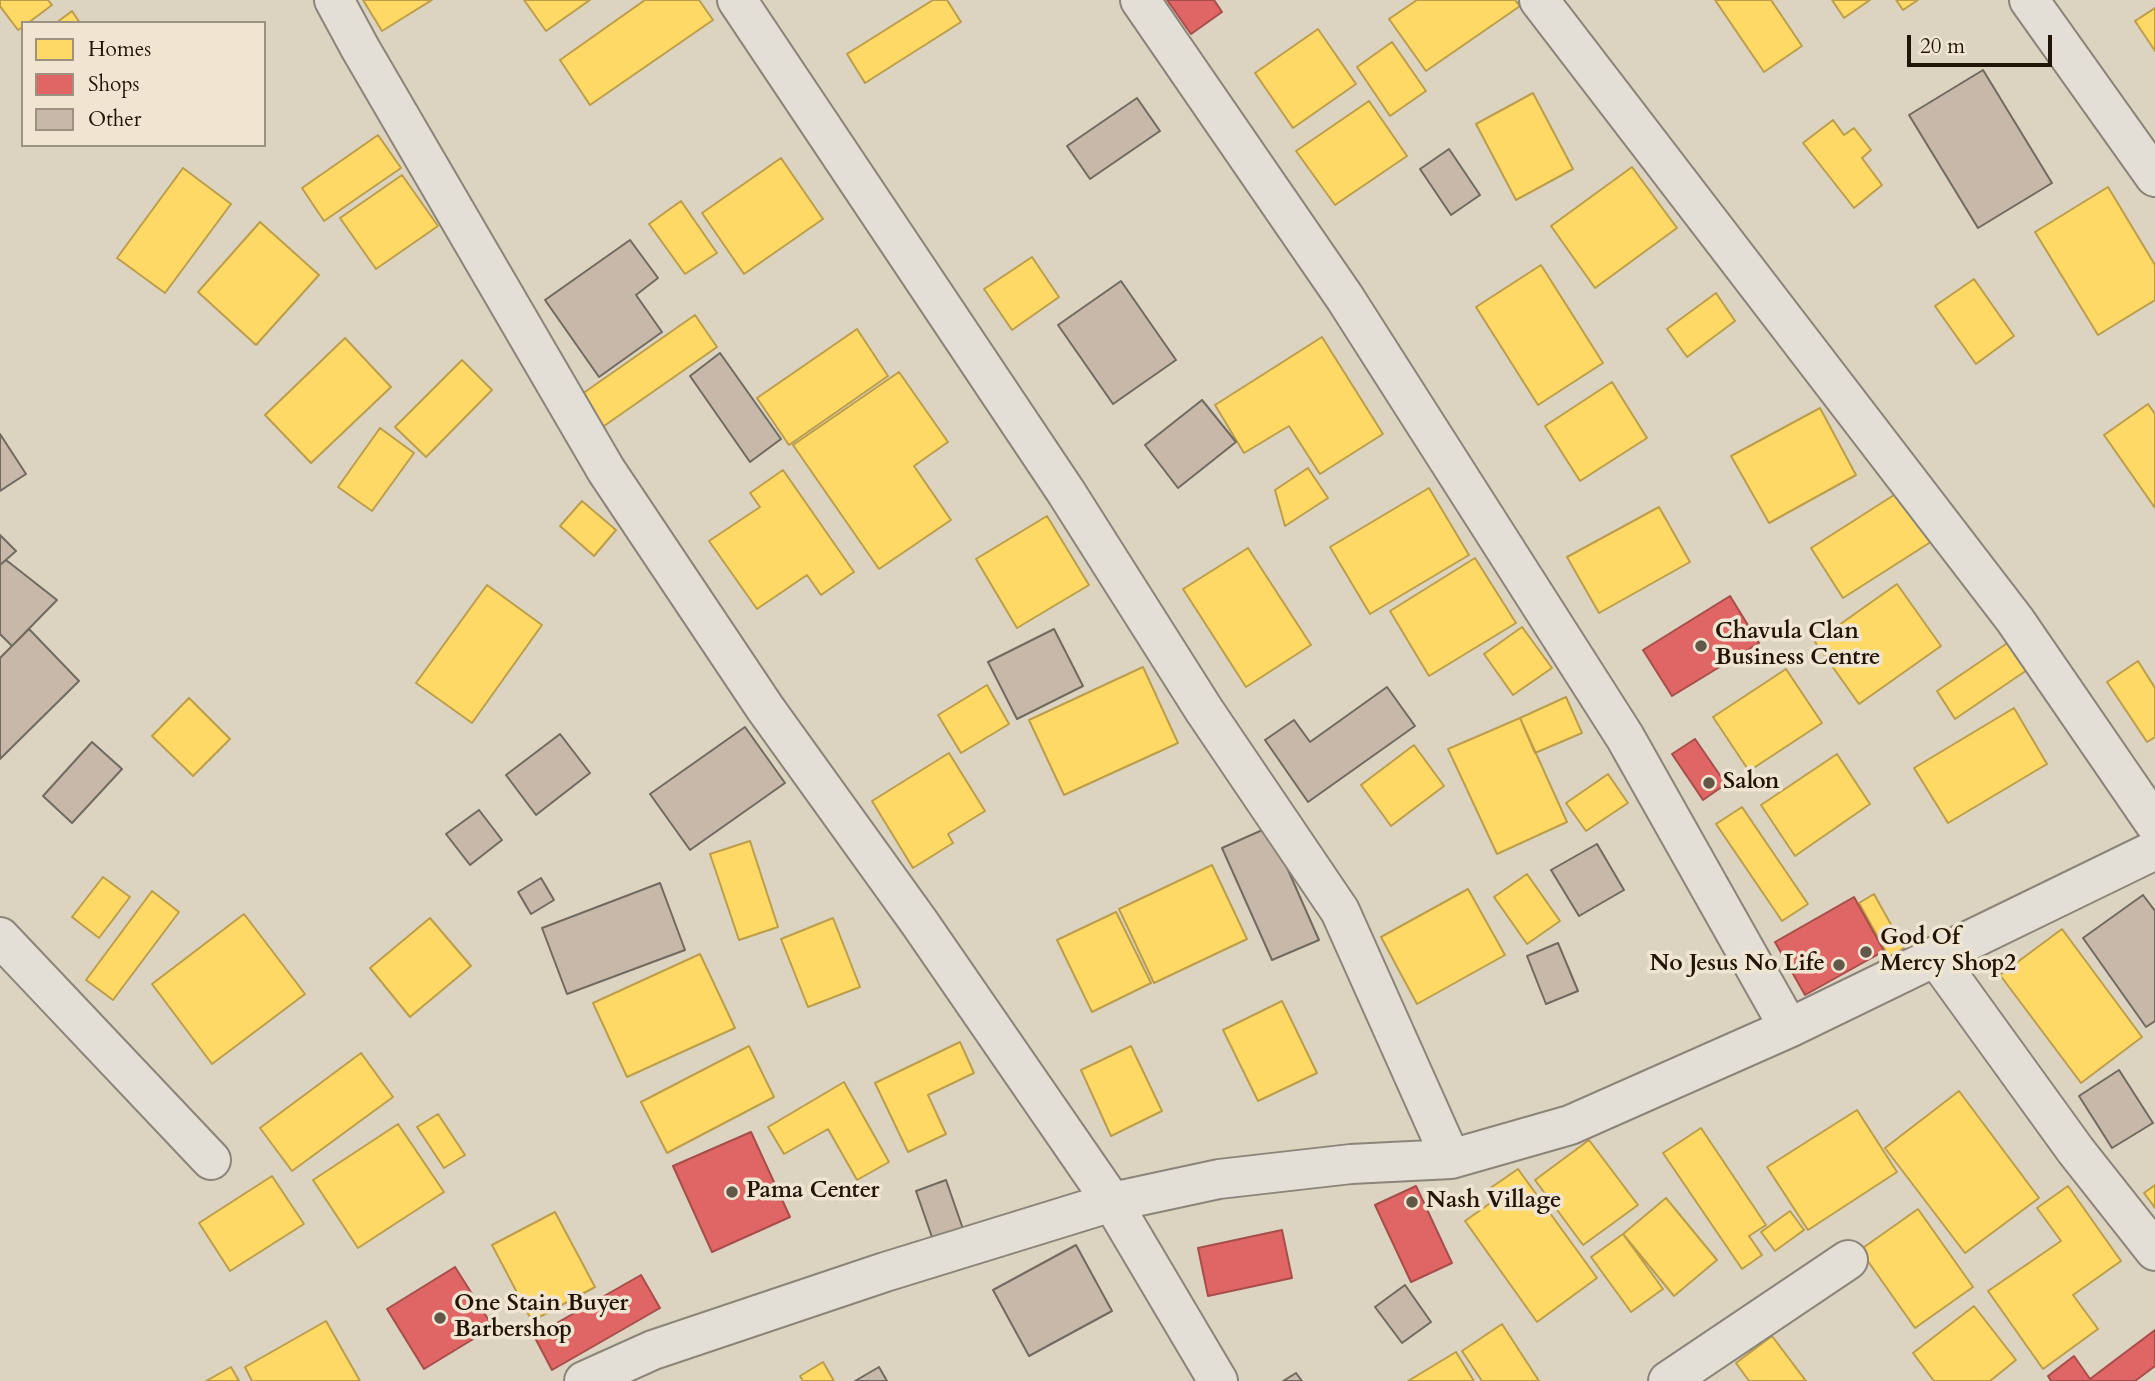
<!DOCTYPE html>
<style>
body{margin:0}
#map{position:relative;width:2155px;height:1381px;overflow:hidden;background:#dcd3c1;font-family:Cardo,serif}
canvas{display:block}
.legend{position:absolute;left:21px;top:21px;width:245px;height:126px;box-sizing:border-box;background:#efe5d0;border:2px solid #9d9280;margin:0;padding:9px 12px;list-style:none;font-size:21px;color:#211508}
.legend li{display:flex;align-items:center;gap:14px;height:35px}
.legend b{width:35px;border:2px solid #9d9280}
.scale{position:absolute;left:1907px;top:35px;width:145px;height:32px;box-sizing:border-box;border:4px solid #211508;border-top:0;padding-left:9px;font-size:21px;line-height:24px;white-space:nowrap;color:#211508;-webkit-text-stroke:5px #efe5d0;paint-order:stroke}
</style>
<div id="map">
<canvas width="2155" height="1381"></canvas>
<ul class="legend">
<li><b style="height:19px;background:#ffd966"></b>Homes</li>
<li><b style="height:19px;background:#e06666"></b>Shops</li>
<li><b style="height:19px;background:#c7b8aa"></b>Other</li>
</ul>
<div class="scale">20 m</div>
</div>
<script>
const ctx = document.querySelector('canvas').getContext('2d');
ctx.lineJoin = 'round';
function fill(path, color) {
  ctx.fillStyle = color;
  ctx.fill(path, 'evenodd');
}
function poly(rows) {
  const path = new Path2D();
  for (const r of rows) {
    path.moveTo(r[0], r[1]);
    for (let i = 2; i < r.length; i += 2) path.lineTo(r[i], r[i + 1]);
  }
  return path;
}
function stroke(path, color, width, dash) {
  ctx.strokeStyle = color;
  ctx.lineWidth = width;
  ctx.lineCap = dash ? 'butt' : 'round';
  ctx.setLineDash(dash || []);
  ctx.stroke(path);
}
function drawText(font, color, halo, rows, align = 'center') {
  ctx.font = font + ' Cardo,serif';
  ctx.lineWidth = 7;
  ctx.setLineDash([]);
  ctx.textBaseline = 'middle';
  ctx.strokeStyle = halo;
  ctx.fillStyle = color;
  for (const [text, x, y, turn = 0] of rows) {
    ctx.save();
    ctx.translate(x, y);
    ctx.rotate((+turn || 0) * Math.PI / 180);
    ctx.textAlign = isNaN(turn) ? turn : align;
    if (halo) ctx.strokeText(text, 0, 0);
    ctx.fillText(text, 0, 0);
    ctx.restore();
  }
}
const homes = poly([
 [0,0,48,0,52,5,28,23,23,23,23,27,18,30,0,6,0,0],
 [363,0,432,0,382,31,363,0],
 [524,0,590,0,546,31,524,0],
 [645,0,699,0,713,20,590,105,560,60,645,0],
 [933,0,947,0,961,22,865,83,847,54,933,0],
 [1417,0,1515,0,1520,6,1426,71,1389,19,1417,0],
 [1715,0,1771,0,1802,46,1764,72,1715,0],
 [1832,0,1870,0,1844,18,1832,0],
 [1896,0,1918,0,1903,10,1896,0],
 [2155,8,2155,51,2135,21,2155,8],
 [72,11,80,23,56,23,72,11],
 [1318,29,1356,84,1293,128,1255,73,1318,29],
 [1392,42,1426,91,1390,116,1357,67,1392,42],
 [1533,93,1573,169,1516,200,1476,124,1533,93],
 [1369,101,1407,156,1335,205,1296,151,1369,101],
 [1833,120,1844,135,1854,128,1871,150,1862,158,1882,185,1854,208,1803,143,1833,120],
 [378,135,401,168,324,221,302,188,378,135],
 [781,158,823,219,744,274,702,213,781,158],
 [1632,167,1677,228,1595,288,1551,226,1632,167],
 [183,168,231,204,165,293,117,258,183,168],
 [402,175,438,226,376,269,340,218,402,175],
 [2108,187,2155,265,2155,300,2098,335,2035,232,2108,187],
 [681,201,717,253,685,274,649,224,681,201],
 [260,222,319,275,256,345,198,292,260,222],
 [1032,257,1059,297,1012,330,984,289,1032,257],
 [1541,265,1603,363,1538,405,1476,307,1541,265],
 [1974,279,2014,336,1976,364,1935,306,1974,279],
 [1716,293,1735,321,1687,357,1667,329,1716,293],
 [695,315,717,347,594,433,572,401,695,315],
 [857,329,888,376,789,445,757,398,857,329],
 [1322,337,1383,434,1320,474,1289,426,1244,453,1215,405,1322,337],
 [345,338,391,387,311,463,265,415,345,338],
 [462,360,492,390,426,457,395,427,462,360],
 [899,372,948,442,914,466,951,520,879,569,793,445,899,372],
 [1612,382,1647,438,1580,481,1545,426,1612,382],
 [2148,404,2155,414,2155,508,2104,435,2148,404],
 [1820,408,1856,475,1769,523,1731,456,1820,408],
 [380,428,414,453,372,511,338,487,380,428],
 [1308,468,1328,498,1285,526,1275,490,1308,468],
 [783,470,854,572,821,595,807,575,757,609,709,541,760,507,750,493,783,470],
 [1429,488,1469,555,1370,614,1330,547,1429,488],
 [1905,488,1937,538,1843,598,1811,548,1905,488],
 [582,501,616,530,594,556,560,526,582,501],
 [1659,507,1690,562,1599,613,1567,557,1659,507],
 [1047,516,1089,585,1017,628,976,559,1047,516],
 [1248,548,1311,645,1246,687,1183,589,1248,548],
 [1475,558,1516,623,1429,676,1390,611,1475,558],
 [1897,584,1941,646,1859,704,1815,642,1897,584],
 [487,585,542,625,472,723,416,683,487,585],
 [1522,627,1552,668,1513,695,1484,654,1522,627],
 [2009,642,2027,670,1955,719,1937,691,2009,642],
 [2138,661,2155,688,2155,737,2147,742,2107,682,2138,661],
 [1143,667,1178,743,1064,795,1029,720,1143,667],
 [1786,669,1822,723,1749,771,1713,717,1786,669],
 [987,685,1009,724,961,753,938,715,987,685],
 [1566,697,1582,733,1535,753,1520,718,1566,697],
 [189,698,230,739,193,776,152,736,189,698],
 [2014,708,2047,764,1948,823,1914,768,2014,708],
 [1520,718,1567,822,1497,854,1448,749,1520,718],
 [1414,745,1444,786,1391,826,1361,785,1414,745],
 [949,753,985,811,948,834,953,843,913,868,872,801,949,753],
 [1837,754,1870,804,1795,856,1761,805,1837,754],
 [1608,774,1628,803,1586,831,1566,803,1608,774],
 [1742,807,1808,904,1782,921,1716,824,1742,807],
 [750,841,778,927,739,940,710,854,750,841],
 [1212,865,1247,939,1154,983,1119,909,1212,865],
 [1527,874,1560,921,1527,944,1494,897,1527,874],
 [103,877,130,897,99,938,72,917,103,877],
 [1468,889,1505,955,1417,1004,1381,937,1468,889],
 [152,891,179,912,113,1000,86,980,152,891],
 [1874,894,1904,948,1889,957,1859,903,1874,894],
 [1116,912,1151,983,1092,1012,1057,940,1116,912],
 [244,914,305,994,212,1064,152,984,244,914],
 [430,918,471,966,410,1017,370,968,430,918],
 [833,918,860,987,808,1007,781,939,833,918],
 [2062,929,2142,1037,2081,1083,2000,975,2062,929],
 [700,954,735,1028,627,1077,593,1003,700,954],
 [1282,1001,1317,1073,1258,1101,1223,1030,1282,1001],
 [960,1042,974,1073,928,1095,946,1134,908,1152,875,1083,960,1042],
 [749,1046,774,1097,667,1153,641,1102,749,1046],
 [1131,1046,1162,1111,1111,1136,1081,1070,1131,1046],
 [361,1053,393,1097,292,1171,260,1128,361,1053],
 [844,1082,889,1162,857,1180,828,1129,784,1154,768,1127,844,1082],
 [1959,1091,2039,1198,1965,1253,1885,1148,1959,1091],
 [1857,1110,1897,1172,1808,1230,1767,1167,1857,1110],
 [438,1114,465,1155,444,1168,417,1127,438,1114],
 [398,1124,444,1192,358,1248,313,1180,398,1124],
 [1701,1128,1766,1225,1749,1236,1762,1255,1742,1269,1663,1153,1701,1128],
 [1589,1140,1638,1205,1583,1245,1535,1180,1589,1140],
 [1518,1169,1597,1278,1537,1322,1465,1221,1496,1199,1489,1189,1518,1169],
 [272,1176,304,1224,230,1271,199,1223,272,1176],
 [2155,1185,2155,1208,2144,1193,2155,1185],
 [2068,1186,2121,1261,2073,1295,2098,1329,2043,1369,1988,1291,2061,1241,2037,1208,2068,1186],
 [1666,1198,1717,1260,1674,1296,1623,1234,1666,1198],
 [1918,1209,1973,1287,1915,1328,1860,1250,1918,1209],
 [1790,1211,1804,1230,1775,1251,1761,1232,1790,1211],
 [555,1212,595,1287,532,1321,492,1245,555,1212],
 [1623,1234,1663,1289,1631,1312,1591,1257,1623,1234],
 [1974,1306,2016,1360,1990,1381,1934,1381,1913,1353,1974,1306],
 [326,1321,360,1381,252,1381,245,1367,326,1321],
 [1502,1324,1539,1381,1482,1381,1462,1351,1502,1324],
 [1772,1336,1806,1381,1749,1381,1736,1363,1772,1336],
 [1456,1352,1474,1381,1408,1381,1456,1352],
 [823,1362,834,1381,803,1381,800,1376,823,1362],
 [231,1367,239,1381,206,1381,231,1367]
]);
fill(homes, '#ffd966');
stroke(homes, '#bc9e4a', 2);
const shops = poly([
 [1167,0,1214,0,1222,12,1191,34,1167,0],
 [1730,596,1759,643,1672,696,1643,650,1730,596],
 [1695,739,1726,784,1703,800,1672,754,1695,739],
 [1854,897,1884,951,1805,995,1775,942,1854,897],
 [751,1132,790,1217,712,1252,673,1166,751,1132],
 [1416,1186,1452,1263,1411,1282,1375,1205,1416,1186],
 [1282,1230,1292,1278,1208,1296,1198,1248,1282,1230],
 [455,1267,493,1327,424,1369,387,1309,455,1267],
 [641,1275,660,1308,552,1370,534,1336,641,1275],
 [2155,1330,2155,1366,2135,1381,2051,1381,2048,1376,2074,1356,2090,1379,2155,1330]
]);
fill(shops, '#e06666');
stroke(shops, '#a74e4a', 2);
const building = poly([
 [1983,70,2052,183,1978,228,1909,115,1983,70],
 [1137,98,1160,131,1090,179,1067,146,1137,98],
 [1449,149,1480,195,1451,215,1420,169,1449,149],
 [630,240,658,278,636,295,662,332,599,377,545,300,630,240],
 [1121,281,1176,360,1113,404,1058,325,1121,281],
 [720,353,781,439,750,462,690,376,720,353],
 [1202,400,1236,442,1178,488,1145,445,1202,400],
 [0,434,26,474,0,491,0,434],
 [0,535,16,551,0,565,0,535],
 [6,560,57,600,12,646,0,634,0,565,6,560],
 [29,629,79,681,0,759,0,658,29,629],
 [1054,629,1083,686,1017,719,988,662,1054,629],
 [1387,687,1415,726,1308,802,1265,740,1294,720,1310,742,1387,687],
 [745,727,785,783,690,850,650,794,745,727],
 [560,734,590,773,536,815,506,775,560,734],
 [92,742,122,769,72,823,43,796,92,742],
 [479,810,502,840,470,865,446,834,479,810],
 [1269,827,1319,940,1272,960,1222,848,1269,827],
 [1597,844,1624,890,1579,916,1551,870,1597,844],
 [541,878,554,900,531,914,518,892,541,878],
 [660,883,685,950,567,994,542,928,660,883],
 [2143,895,2155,911,2155,1021,2146,1027,2083,938,2143,895],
 [1558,943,1578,991,1546,1004,1527,956,1558,943],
 [2119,1070,2153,1123,2112,1148,2079,1096,2119,1070],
 [946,1180,963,1229,933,1240,916,1191,946,1180],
 [1076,1245,1112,1311,1029,1356,993,1290,1076,1245],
 [1405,1285,1431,1322,1402,1343,1375,1307,1405,1285],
 [879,1367,887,1381,855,1381,879,1367],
 [1296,1373,1302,1381,1283,1381,1296,1373]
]);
fill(building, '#c7b8aa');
stroke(building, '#716a60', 2);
const minor = poly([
 [334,0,360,48,606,470,765,708,919,922,1112,1202,1218,1381],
 [737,0,1066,492,1204,710,1340,911,1451,1159],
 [1140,0,1345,298,1625,737,1789,1028],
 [1539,0,2015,620,2155,824],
 [2029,0,2155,177],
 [0,937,211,1160],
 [1935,956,2076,1151,2155,1251],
 [584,1381,653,1350,885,1272,1112,1202,1219,1179,1351,1164,1451,1159,1570,1125,1789,1028,2155,850],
 [1668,1381,1848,1260]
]);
stroke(minor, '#8b8479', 42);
stroke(minor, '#e4dfd6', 38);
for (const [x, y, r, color] of [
 [1701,646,7,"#625849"],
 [1709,783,7,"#625849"],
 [1866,952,7,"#625849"],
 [1839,965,7,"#625849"],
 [732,1192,7,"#625849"],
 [1412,1202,7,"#625849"],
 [440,1318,7,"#625849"]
]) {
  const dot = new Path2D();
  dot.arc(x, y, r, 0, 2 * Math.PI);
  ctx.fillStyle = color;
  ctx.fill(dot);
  stroke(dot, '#efe5d0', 2.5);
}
drawText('bold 23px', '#211508', '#efe5d0', [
 ["Chavula Clan",1715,633],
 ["Business Centre",1715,659],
 ["Salon",1723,783],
 ["God Of",1880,939],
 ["Mercy Shop2",1880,965],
 ["No Jesus No Life",1825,965,"right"],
 ["Pama Center",746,1192],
 ["Nash Village",1426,1202],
 ["One Stain Buyer",454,1305],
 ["Barbershop",454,1331]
], 'left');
</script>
